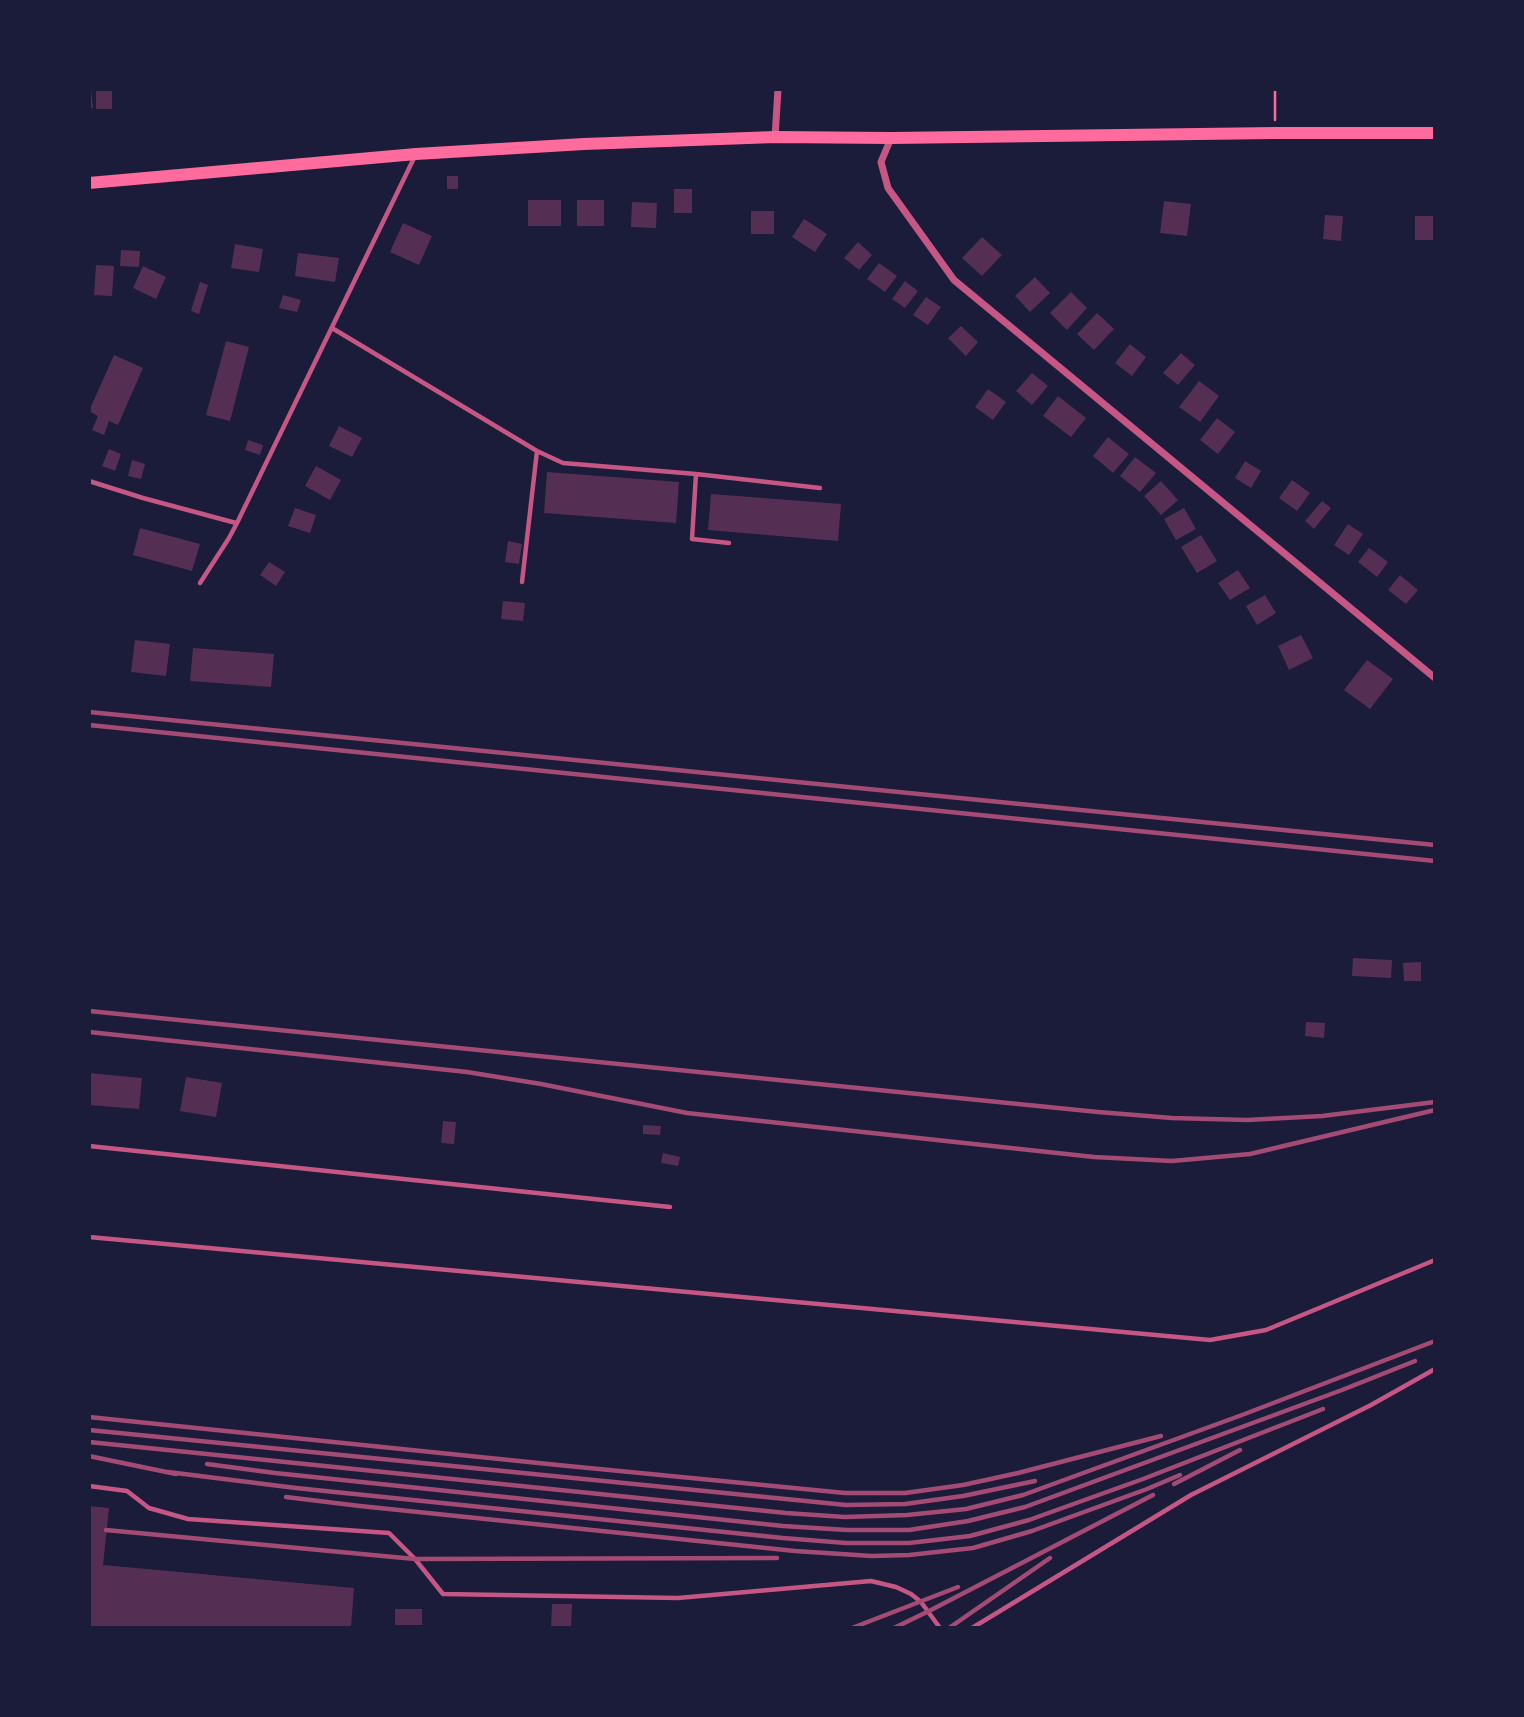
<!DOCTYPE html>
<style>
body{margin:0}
#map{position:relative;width:1524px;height:1717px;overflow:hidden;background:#1b1b3a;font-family:Ubuntu,sans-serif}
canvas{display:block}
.frame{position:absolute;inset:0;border:91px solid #1b1b3a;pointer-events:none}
</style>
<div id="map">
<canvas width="1524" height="1717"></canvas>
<div class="frame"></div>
</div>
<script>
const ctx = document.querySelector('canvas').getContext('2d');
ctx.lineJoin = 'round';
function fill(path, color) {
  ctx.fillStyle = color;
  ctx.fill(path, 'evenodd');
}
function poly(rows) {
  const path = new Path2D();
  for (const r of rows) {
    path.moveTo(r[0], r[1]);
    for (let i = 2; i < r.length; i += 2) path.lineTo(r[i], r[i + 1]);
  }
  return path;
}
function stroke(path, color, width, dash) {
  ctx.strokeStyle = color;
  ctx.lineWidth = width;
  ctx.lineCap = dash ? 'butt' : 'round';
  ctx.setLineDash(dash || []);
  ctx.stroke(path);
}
fill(poly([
 [89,89,91,89,93,108,89,108],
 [96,89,112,89,112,109,96,109],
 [447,176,458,176,458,189,447,189],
 [674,189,692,189,692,213,674,213],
 [528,200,561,200,561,226,528,226],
 [577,200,604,200,604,226,577,226],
 [1164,201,1191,204,1187,236,1160,233],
 [632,202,657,203,656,228,631,227],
 [751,211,774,211,774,234,751,234],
 [1325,215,1343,216,1341,241,1323,239],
 [1415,216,1435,216,1435,240,1415,240],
 [804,219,827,234,815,252,792,237],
 [403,223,432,236,419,265,390,252],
 [982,237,1002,255,982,276,962,258],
 [858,242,872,255,859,270,844,258],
 [235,244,263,249,259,272,231,268],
 [121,250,140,251,139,267,120,266],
 [298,253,339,258,335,282,295,276],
 [879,263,897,276,885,292,867,279],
 [96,265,114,266,112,296,94,295],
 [143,266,166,277,156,299,133,288],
 [1035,277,1050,293,1030,312,1015,296],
 [905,281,918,291,905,308,892,299],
 [200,282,208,285,199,314,191,311],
 [1071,292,1087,308,1067,330,1050,313],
 [283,295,301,300,297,312,279,308],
 [926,297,941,307,928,325,913,315],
 [1097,313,1114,329,1094,350,1077,334],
 [961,326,978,342,966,356,948,338],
 [226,341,249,347,230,421,206,415],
 [1130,344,1146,357,1132,376,1115,363],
 [1181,353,1195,365,1178,385,1163,373],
 [114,355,143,368,118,425,109,421,104,435,92,430,98,416,89,411],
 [1032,373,1048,386,1032,405,1016,391],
 [1199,381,1219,396,1200,422,1179,407],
 [988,389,1006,402,993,420,975,407],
 [1058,396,1086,418,1071,437,1043,416],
 [1217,418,1235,432,1218,454,1200,440],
 [339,426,362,438,352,457,329,446],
 [1108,437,1129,454,1113,473,1093,456],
 [248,440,263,445,260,455,245,450],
 [109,449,121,454,115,471,102,466],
 [1135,457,1156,473,1140,492,1120,476],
 [132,460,145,464,141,479,128,476],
 [1245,461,1261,471,1251,488,1235,478],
 [316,466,341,480,330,500,305,486],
 [547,472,679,482,676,523,544,513],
 [1292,480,1310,493,1297,511,1279,498],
 [1161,481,1178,500,1161,515,1144,496],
 [711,494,841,504,838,541,708,530],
 [1322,501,1331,508,1314,529,1305,521],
 [295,508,316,515,310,533,288,526],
 [1184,508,1196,529,1176,540,1164,519],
 [1348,524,1363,534,1349,555,1334,545],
 [140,528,200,544,192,571,133,555],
 [1201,535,1217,561,1197,573,1181,547],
 [508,541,522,544,519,564,505,562],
 [1369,548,1388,562,1377,577,1358,562],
 [269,562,285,572,276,586,260,575],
 [1238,570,1250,588,1230,600,1218,583],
 [1400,575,1418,590,1406,604,1388,590],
 [1265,595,1276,613,1257,625,1246,606],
 [503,601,525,603,523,621,501,619],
 [1301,635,1313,658,1289,670,1278,646],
 [135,640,170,644,166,676,131,672],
 [193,648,274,654,271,687,190,681],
 [1367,660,1393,679,1370,709,1344,690],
 [1353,958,1392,960,1391,978,1352,976],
 [1421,962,1421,981,1404,981,1403,963],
 [1306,1022,1325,1023,1324,1038,1305,1036],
 [89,1073,142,1078,139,1109,89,1105],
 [186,1077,222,1083,216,1117,180,1111],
 [443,1121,456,1122,454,1144,441,1143],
 [643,1125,661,1126,660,1135,643,1134],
 [663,1153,680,1157,678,1166,661,1163],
 [89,1506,109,1508,103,1565,354,1588,351,1628,89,1628],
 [552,1604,572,1604,571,1628,551,1628],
 [395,1609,422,1609,422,1625,395,1625]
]), '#542f53');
stroke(poly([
 [1275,120,1275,89]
]), '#ff6b9d', 2.5);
stroke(poly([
 [332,328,537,451,563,463,696,474,820,488],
 [696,474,692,539,729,543],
 [89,481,143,498,236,523],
 [522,582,537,451],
 [200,583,229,538,237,523,415,156],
 [89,1146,670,1207],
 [89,1237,1210,1340,1266,1330,1435,1260],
 [89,1486,127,1491,149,1508,188,1519,389,1533,415,1559,443,1594,678,1598,871,1581,896,1587,911,1594,921,1602,940,1628],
 [972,1628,1191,1495,1371,1405,1435,1369]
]), '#c65784', 4.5);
stroke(poly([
 [775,137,778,89],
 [891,138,881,162,888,188,954,280,1435,678]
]), '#c65784', 7);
stroke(poly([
 [89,183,416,154,584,144,775,137,891,138,1275,133,1435,133]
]), '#ff6b9d', 12);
stroke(poly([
 [89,712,1435,845],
 [89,725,1435,861],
 [89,1011,1098,1112,1172,1118,1247,1120,1322,1116,1435,1102],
 [89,1032,467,1072,541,1084,687,1113,1094,1157,1172,1161,1250,1154,1435,1110],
 [89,1417,558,1465,845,1493,905,1493,963,1485,1018,1473,1161,1436],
 [89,1430,846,1505,905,1504,963,1496,1035,1481],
 [89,1442,786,1513,845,1517,907,1515,966,1509,1023,1495,1242,1415,1435,1341],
 [89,1456,176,1474],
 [207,1464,275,1473,783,1526,847,1530,909,1530,968,1521,1025,1507,1342,1390,1415,1361],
 [168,1472,296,1488,783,1538,846,1543,909,1543,970,1536,1029,1520,1143,1479,1323,1409],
 [1174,1484,1240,1450],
 [286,1497,360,1506,795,1551,872,1556,909,1555,973,1548,1032,1531,1147,1489,1180,1475],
 [106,1530,415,1559,777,1558],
 [852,1628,958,1587],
 [894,1628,929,1611,1153,1495],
 [949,1628,1050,1558]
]), '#a44b75', 4.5);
</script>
